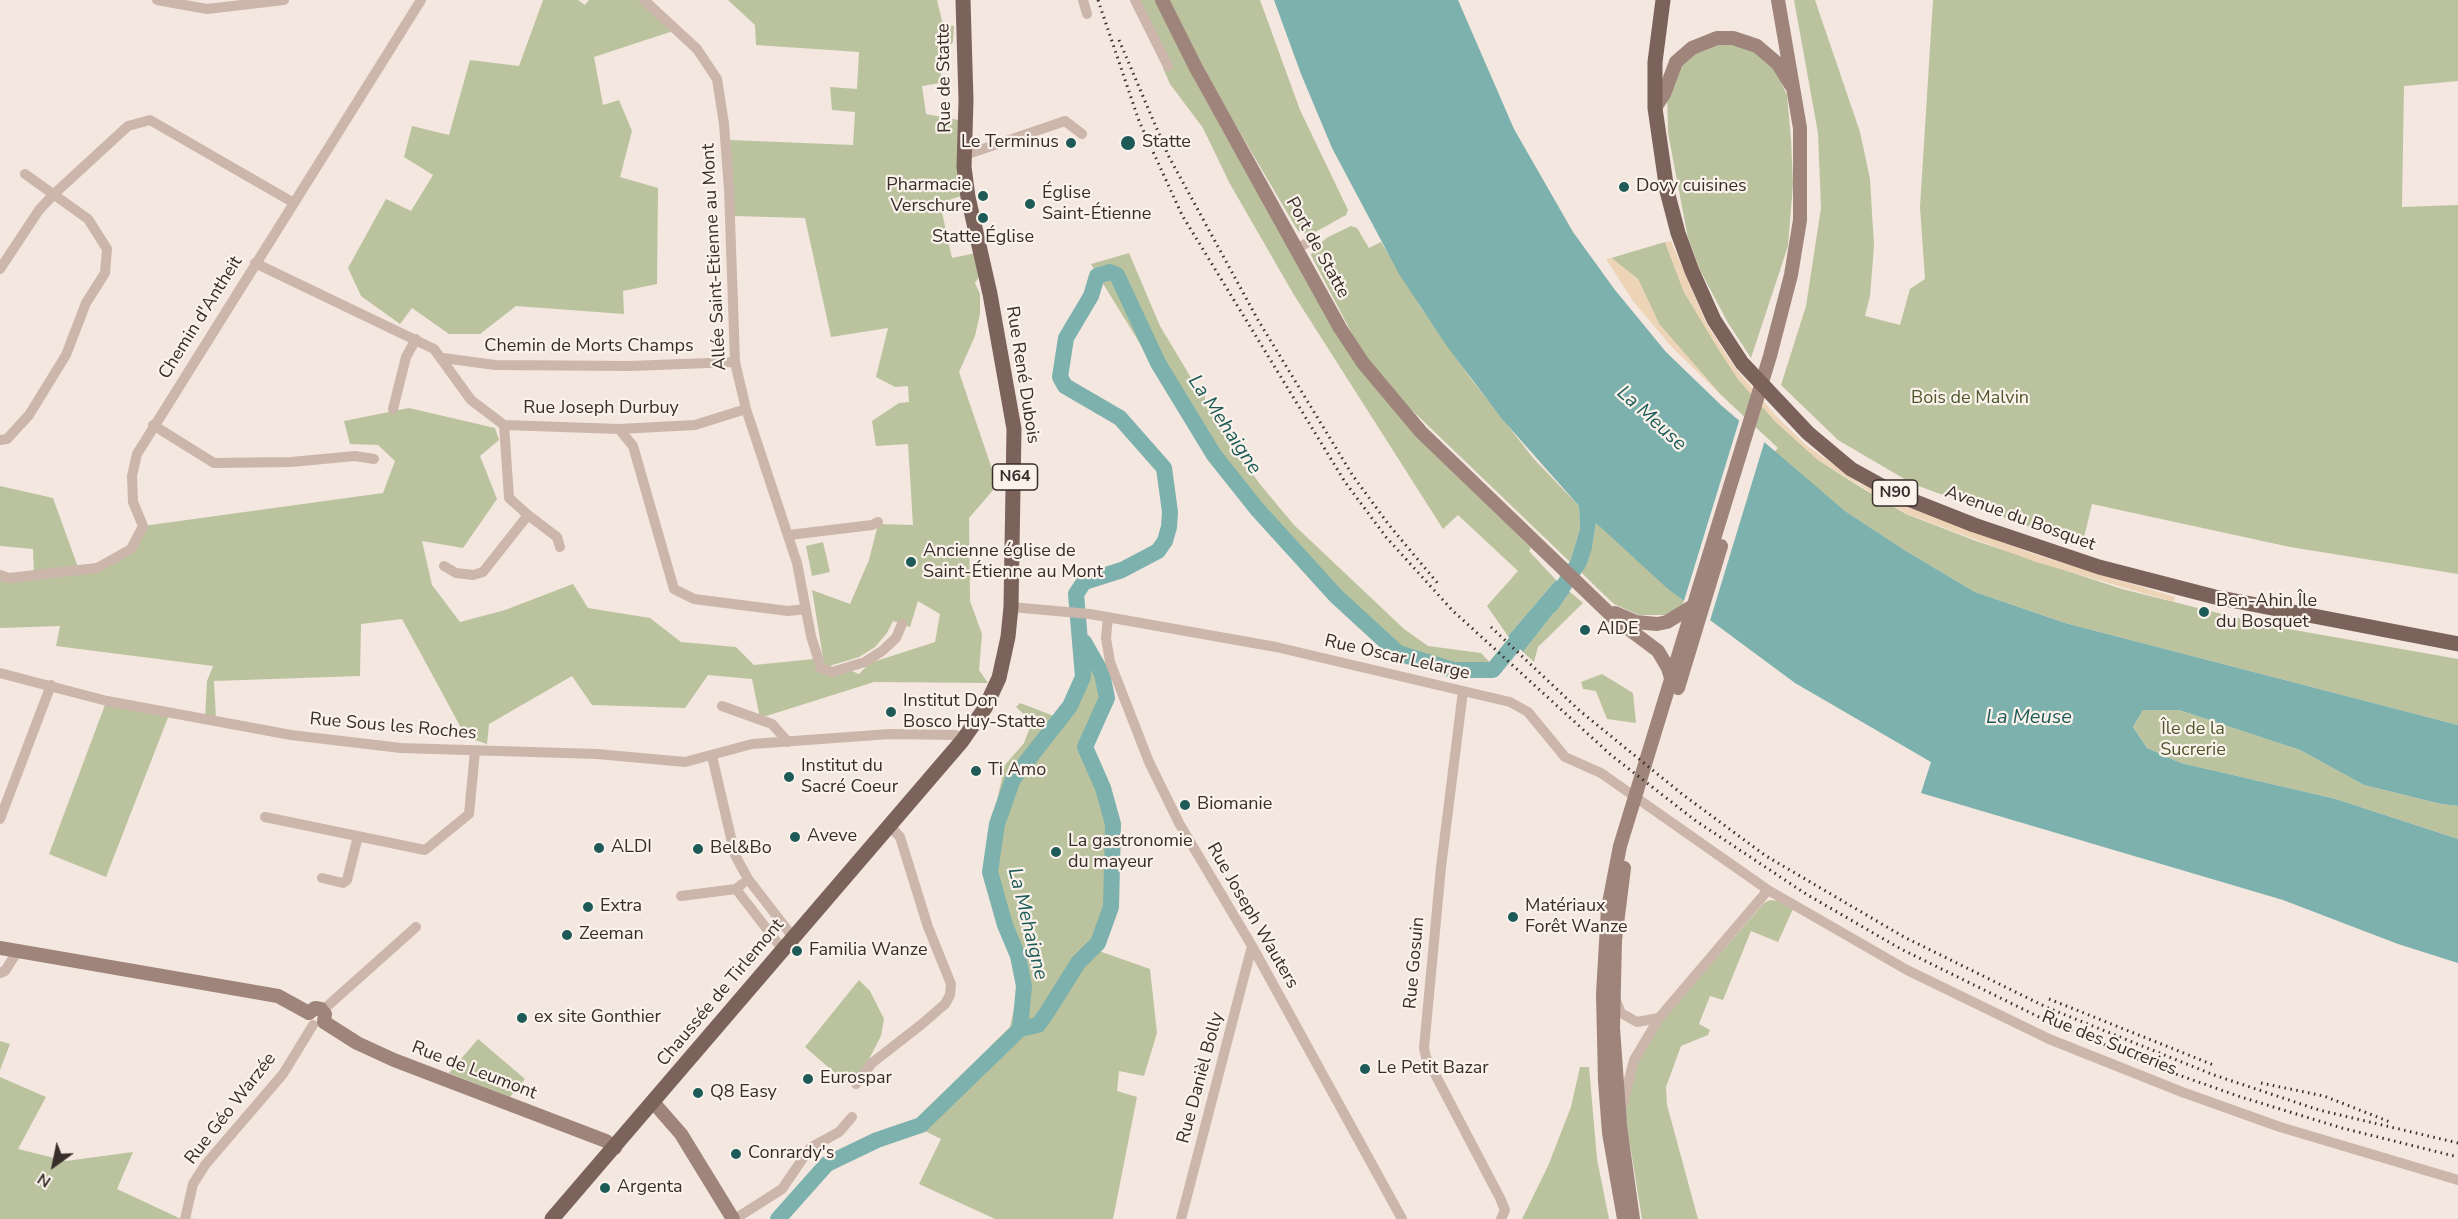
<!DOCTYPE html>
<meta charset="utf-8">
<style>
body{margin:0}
#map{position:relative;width:2458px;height:1219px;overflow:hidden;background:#f3e7df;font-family:"Nunito Sans",sans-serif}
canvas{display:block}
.north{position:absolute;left:24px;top:1135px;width:60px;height:60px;-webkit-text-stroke:4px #faf2eb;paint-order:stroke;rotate:213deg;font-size:16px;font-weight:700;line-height:24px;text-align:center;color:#392d2a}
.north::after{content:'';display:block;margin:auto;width:21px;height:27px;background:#392d2a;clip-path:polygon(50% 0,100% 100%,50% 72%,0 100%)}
</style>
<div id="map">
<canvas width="2458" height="1219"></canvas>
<div class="north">N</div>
</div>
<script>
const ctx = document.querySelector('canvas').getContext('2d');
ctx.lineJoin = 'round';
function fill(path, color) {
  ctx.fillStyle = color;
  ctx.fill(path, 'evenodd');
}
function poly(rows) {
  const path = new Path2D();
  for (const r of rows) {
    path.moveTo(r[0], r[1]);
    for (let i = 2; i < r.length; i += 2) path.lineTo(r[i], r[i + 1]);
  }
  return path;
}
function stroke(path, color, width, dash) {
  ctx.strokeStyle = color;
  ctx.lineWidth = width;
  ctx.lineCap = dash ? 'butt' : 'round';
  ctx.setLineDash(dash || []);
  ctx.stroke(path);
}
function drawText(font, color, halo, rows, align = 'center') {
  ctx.font = font + ' "Nunito Sans",sans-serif';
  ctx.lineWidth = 4.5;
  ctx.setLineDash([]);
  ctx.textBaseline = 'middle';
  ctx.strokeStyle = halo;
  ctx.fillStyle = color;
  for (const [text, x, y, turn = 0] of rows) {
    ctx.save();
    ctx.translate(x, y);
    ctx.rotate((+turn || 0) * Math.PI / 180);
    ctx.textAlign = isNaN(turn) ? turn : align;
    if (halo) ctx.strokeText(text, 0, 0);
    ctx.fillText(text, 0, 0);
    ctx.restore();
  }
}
fill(poly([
 [543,0,578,0,585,5,589,0,644,0,673,25,670,32,594,57,603,105,619,100,632,131,620,177,658,188,657,284,623,291,624,314,516,306,480,334,449,334,412,308,400,324,361,296,348,268,386,199,411,211,433,175,404,157,412,126,449,135,470,60,519,66],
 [728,0,937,0,943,25,954,26,953,42,943,52,940,83,922,86,926,114,958,120,958,159,964,195,940,203,952,258,976,253,981,274,975,283,980,294,980,314,975,336,959,372,994,475,994,489,969,518,970,601,982,634,979,670,988,683,874,682,760,718,752,679,708,675,685,708,592,705,572,676,489,724,487,744,466,737,402,619,361,624,360,676,214,681,216,719,205,718,207,681,213,666,56,646,60,626,0,628,0,575,34,575,33,549,0,546,0,486,53,498,79,570,131,549,143,526,383,493,395,461,378,445,350,444,344,421,409,408,495,428,499,440,480,456,497,499,463,548,422,541,432,585,460,622,505,610,573,584,588,608,650,618,681,642,736,647,754,665,814,659,821,668,847,669,859,674,870,663,935,642,940,614,918,601,910,627,893,621,887,633,875,647,859,657,826,667,824,664,812,590,850,604,869,560,878,524,913,525,908,444,876,446,872,421,899,403,909,402,908,386,895,387,876,377,888,328,831,337,805,218,733,216,730,140,853,145,855,112,832,110,830,87,857,89,859,52,756,45,755,25],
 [1135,0,1162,0,1196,68,1194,79,1336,332,1359,367,1419,439,1531,548,1529,551,1556,580,1508,636,1487,606,1518,571,1458,515,1443,529,1294,295,1230,184,1203,128,1170,84,1163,68,1167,66],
 [1169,0,1260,0,1300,110,1348,210,1346,215,1310,235,1298,231,1206,75],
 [1794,0,1815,0,1860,132,1870,179,1874,246,1870,296,1865,316,1900,325,1910,289,1925,279,1920,207,1933,0,2458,0,2458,81,2404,86,2402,207,2458,205,2458,574,2290,547,2092,504,2082,546,1913,484,1838,440,1781,385,1806,306,1821,208,1818,133],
 [1728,42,1746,46,1763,55,1776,71,1787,95,1791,139,1793,184,1788,246,1751,358,1728,323,1700,270,1688,238,1668,133,1667,93,1687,55,1705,46],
 [1351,226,1357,228,1369,248,1381,242,1422,309,1471,379,1534,459,1579,506,1580,529,1570,562,1391,390,1363,355,1311,255,1313,249,1328,237],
 [1665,242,1684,292,1738,379,1775,421,1818,460,1857,485,1906,514,1976,541,2122,589,2266,625,2458,659,2458,725,2065,623,1975,592,1906,551,1845,511,1774,452,1778,448,1720,394,1659,324,1638,279,1611,258],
 [1129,253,1160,326,1199,391,1205,394,1205,402,1216,421,1259,483,1294,525,1404,629,1428,646,1481,653,1495,668,1493,670,1453,670,1396,655,1334,598,1241,497,1209,456,1091,264],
 [1596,522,1684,601,1683,605,1668,615,1639,615,1614,604,1598,589,1581,572,1592,547],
 [823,542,830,572,812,576,806,546],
 [1570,592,1583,603,1538,647,1534,662,1523,652],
 [1081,638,1102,674,1107,698,1085,747,1094,755,1117,821,1113,913,1099,951,1150,969,1157,1033,1144,1076,1119,1071,1117,1091,1137,1097,1113,1219,995,1219,919,1184,941,1139,923,1130,922,1114,1010,1027,1019,987,1011,952,993,909,986,878,995,809,1005,765,1024,743,1032,722,1016,707,1020,703,1059,718,1070,706,1083,677],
 [1602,674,1633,693,1636,723,1607,719,1596,691,1583,689,1581,682],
 [105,705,169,715,106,877,49,854],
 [2143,710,2179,710,2300,750,2364,785,2441,804,2458,806,2458,839,2336,799,2181,763,2147,748,2133,727],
 [1770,900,1780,901,1793,909,1778,942,1751,931,1723,1000,1710,996,1699,1024,1710,1030,1708,1035,1681,1046,1666,1087,1667,1105,1698,1219,1642,1219,1625,1113,1637,1061,1662,1021,1764,903],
 [859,980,870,991,884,1019,881,1036,868,1061,849,1085,805,1047],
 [478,1039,525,1079,510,1097,449,1073],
 [0,1041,10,1044,0,1070],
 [1580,1067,1589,1067,1597,1159,1609,1219,1522,1219,1548,1166,1571,1107],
 [0,1077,46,1097,18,1149,66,1161,133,1152,117,1189,179,1218,201,1219,0,1219]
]), '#bbc39e');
fill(poly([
 [1671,241,1707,325,1736,369,1776,416,1806,445,1859,483,1904,506,2037,555,2175,597,2174,602,2036,562,1907,514,1818,460,1775,421,1738,379,1718,349,1684,292,1665,242],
 [1611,258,1638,279,1659,324,1720,394,1671,346,1633,301,1606,259]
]), '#eed4b6');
fill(poly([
 [1274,0,1458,0,1514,129,1573,232,1615,290,1666,352,1722,406,1845,511,1906,551,1975,592,2065,623,2458,725,2458,806,2441,804,2364,785,2300,750,2179,710,2143,710,2133,727,2147,748,2181,763,2336,799,2458,839,2458,963,2398,944,2283,900,1921,793,1931,762,1795,683,1668,589,1596,523,1592,547,1581,572,1570,562,1580,529,1579,506,1502,419,1446,345,1399,274,1332,148,1301,74],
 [1556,580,1570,592,1523,652,1508,636]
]), '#7db1ad');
fill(poly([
 [1740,418,1765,440,1709,624,1683,604]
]), '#f3e7df');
stroke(poly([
 [1551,605,1579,562,1584,547],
 [1020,1029,1038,1025,1046,1014,1078,963,1098,943,1111,907,1113,824,1103,788,1085,747,1107,698,1102,674,1084,642],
 [778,1219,827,1164,877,1140,921,1125,1020,1029,1024,986,1018,956,1005,925,990,872,997,824,1013,779,1070,706,1083,677,1076,594,1084,582,1122,570,1158,551,1165,541,1169,527,1170,512,1164,468,1120,418,1065,386,1060,377,1066,338,1091,296,1097,276,1110,272,1117,275,1158,363,1214,455,1257,509,1336,596,1398,653,1453,670,1493,670,1528,627]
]), '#7db1ad', 16);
stroke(poly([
 [157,0,207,9,284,0],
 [644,0,697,49,717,79,724,124,729,189,735,362,746,409,797,563,811,636,821,668,832,672,865,662,882,651,896,638,902,624],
 [1083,0,1087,14],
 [1135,0,1168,66],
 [965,155,1065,121,1082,134],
 [1298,248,1314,239],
 [255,263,434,349,471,400,504,425,619,429,695,425,746,409],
 [0,269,39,210,54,194,128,126,150,120,294,203],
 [443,358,495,365,630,366,735,362],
 [393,409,406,357,416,339],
 [153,425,214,463,291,462,355,456,374,459],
 [504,425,509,498,528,515],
 [619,429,633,446,674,589,694,599,788,611,806,609],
 [0,440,7,439,29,415,66,355,86,303,105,273,107,249,88,219,25,174],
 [789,535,872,525,878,522],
 [444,566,456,573,473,575,483,572,528,515,557,537,560,547],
 [0,575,9,578,97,568,131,549,143,526,133,502,132,476,137,454,421,0],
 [1011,607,1090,614,1276,647,1510,702,1528,712,1565,757,1601,773,1768,890,1907,970,2049,1039,2182,1092,2280,1127,2458,1180],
 [1108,617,1106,638,1110,662,1149,762,1179,823,1252,946,1402,1219],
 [0,673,107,701,291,735,401,748,597,754,685,762,752,744,890,734,956,735,962,741],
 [1463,691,1441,867,1424,1048,1426,1057,1500,1198,1505,1210,1501,1219],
 [722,706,772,724,788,742],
 [712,756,735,855,748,879,793,937],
 [265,817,425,850,469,814,475,751],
 [0,819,51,685],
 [322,878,343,883,347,880,358,836],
 [736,889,783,950],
 [681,896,736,889,742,884],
 [0,973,5,971,17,952],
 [1615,998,1621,1013,1637,1022,1659,1018],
 [323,1010,416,927],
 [856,1084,872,1063,922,1024,945,1004,950,995,951,984,928,927,900,837,889,825],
 [1622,1107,1634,1060,1659,1018,1768,890],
 [185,1219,193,1184,205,1165,283,1074,313,1025],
 [735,1219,782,1189,810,1148,839,1132,852,1117],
 [1181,1219,1252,946]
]), '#ccb5aa', 10);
stroke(poly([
 [1162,0,1196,68,1340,328,1363,363,1421,432,1614,618,1658,651,1668,668,1671,678],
 [1655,108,1664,94,1676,62,1692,48,1717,38,1733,38,1757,46,1778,64,1791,85],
 [1615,613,1636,622,1657,624,1667,622,1693,606],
 [1678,688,1721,546],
 [1624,868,1615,940,1613,1028,1620,1125,1633,1219],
 [0,948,278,996,309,1013],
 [309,1013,315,1008,321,1009,325,1014,324,1022],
 [324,1022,357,1043,394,1060,606,1141,615,1148],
 [653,1102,681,1134,733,1219],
 [1624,1219,1609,1133,1605,1081,1603,994,1608,908,1620,846,1770,356,1791,275,1800,220,1800,128,1778,0]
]), '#9f847b', 14);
stroke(poly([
 [1663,0,1655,62,1655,108,1667,191,1678,233,1692,271,1714,320,1742,363,1808,433,1851,469,1898,495,1974,525,2099,567,2215,597,2458,644],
 [552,1219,962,741,985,708,999,678,1008,637,1011,607,1014,429,990,294,968,197,964,167,966,100,963,0]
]), '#7b625b', 15);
stroke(poly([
 [1098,0,1139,121,1182,215,1345,482,1386,537,1452,610,1611,755,1696,821,1806,894,1901,949,2039,1017,2159,1068,2241,1097,2342,1128,2458,1157],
 [1119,40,1168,155,1258,320,1353,476,1389,525,1440,586],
 [1491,627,1580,711,1682,794,1766,856,1904,937,2046,1007,2214,1075,2319,1110,2458,1143],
 [2049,999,2216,1066],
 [2261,1083,2324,1096,2390,1122]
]), '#392d2a', 3, [1.5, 4.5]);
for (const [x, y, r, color] of [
 [1071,143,6,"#1e5b58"],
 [1128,143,8,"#1e5b58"],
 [1624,187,6,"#1e5b58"],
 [983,196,6,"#1e5b58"],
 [1030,204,6,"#1e5b58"],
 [983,218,6,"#1e5b58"],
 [911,562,6,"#1e5b58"],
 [2204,612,6,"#1e5b58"],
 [1585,630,6,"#1e5b58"],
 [891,712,6,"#1e5b58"],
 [976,771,6,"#1e5b58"],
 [789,777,6,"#1e5b58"],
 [1185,805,6,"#1e5b58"],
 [795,837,6,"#1e5b58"],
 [599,848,6,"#1e5b58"],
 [698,849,6,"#1e5b58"],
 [1056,852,6,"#1e5b58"],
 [588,907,6,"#1e5b58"],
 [1513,917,6,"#1e5b58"],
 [567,935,6,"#1e5b58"],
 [797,951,6,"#1e5b58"],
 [522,1018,6,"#1e5b58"],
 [1365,1069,6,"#1e5b58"],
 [808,1079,6,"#1e5b58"],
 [698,1093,6,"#1e5b58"],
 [736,1154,6,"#1e5b58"],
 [605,1188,6,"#1e5b58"]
]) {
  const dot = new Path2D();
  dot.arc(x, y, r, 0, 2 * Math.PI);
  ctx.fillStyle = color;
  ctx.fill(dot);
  stroke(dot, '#faf2eb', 2);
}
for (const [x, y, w] of [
 [1015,477,45],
 [1895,493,45]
]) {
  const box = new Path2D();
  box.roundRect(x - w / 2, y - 13, w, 26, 4.5);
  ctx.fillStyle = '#faf2eb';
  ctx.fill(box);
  stroke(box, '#392d2a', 1.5);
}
drawText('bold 16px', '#392d2a', null, [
 ["N64",1015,477],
 ["N90",1895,493]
]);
drawText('18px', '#392d2a', '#faf2eb', [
 ["Rue de Statte",945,78,-91],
 ["Port de Statte",1317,248,61],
 ["Allée Saint-Etienne au Mont",715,257,-93],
 ["Chemin d'Antheit",201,318,-58],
 ["Chemin de Morts Champs",589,347],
 ["Rue René Dubois",1022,375,81],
 ["Rue Joseph Durbuy",601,409],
 ["Avenue du Bosquet",2020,519,20],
 ["Rue Oscar Lelarge",1397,658,13],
 ["Rue Sous les Roches",393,727,5],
 ["Rue Joseph Wauters",1252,916,60],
 ["Rue Gosuin",1415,963,-85],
 ["Chaussée de Tirlemont",721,993,-50],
 ["Rue des Sucreries",2109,1044,22],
 ["Rue de Leumont",474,1071,21],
 ["Rue Danièl Bolly",1201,1078,-75],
 ["Rue Géo Warzée",231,1109,-52]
]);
drawText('18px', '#392d2a', '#faf2eb', [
 ["Le Terminus",1059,143,"right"],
 ["Statte",1142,143],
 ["Pharmacie",971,186,"right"],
 ["Verschure",971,207,"right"],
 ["Dovy cuisines",1636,187],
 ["Église",1042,194],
 ["Saint-Étienne",1042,215],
 ["Statte Église",983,238,"center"],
 ["Ancienne église de",923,552],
 ["Saint-Étienne au Mont",923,573],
 ["Ben-Ahin Île",2216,602],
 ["du Bosquet",2216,623],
 ["AIDE",1597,630],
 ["Institut Don",903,702],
 ["Bosco Huy-Statte",903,723],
 ["Institut du",801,767],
 ["Sacré Coeur",801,788],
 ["Ti Amo",988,771],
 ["Biomanie",1197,805],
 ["Aveve",807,837],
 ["La gastronomie",1068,842],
 ["du mayeur",1068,863],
 ["ALDI",611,848],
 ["Bel&Bo",710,849],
 ["Extra",600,907],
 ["Matériaux",1525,907],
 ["Forêt Wanze",1525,928],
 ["Zeeman",579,935],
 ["Familia Wanze",809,951],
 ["ex site Gonthier",534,1018],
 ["Le Petit Bazar",1377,1069],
 ["Eurospar",820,1079],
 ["Q8 Easy",710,1093],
 ["Conrardy's",748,1154],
 ["Argenta",617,1188]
], 'left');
drawText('18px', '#4d582d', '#faf2eb', [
 ["Bois de Malvin",1970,399],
 ["Île de la",2193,730],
 ["Sucrerie",2193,751]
]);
drawText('italic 20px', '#1e5b58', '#faf2eb', [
 ["La Meuse",1651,419,42],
 ["La Mehaigne",1224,425,56],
 ["La Meuse",2029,718],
 ["La Mehaigne",1027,924,76]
]);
</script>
